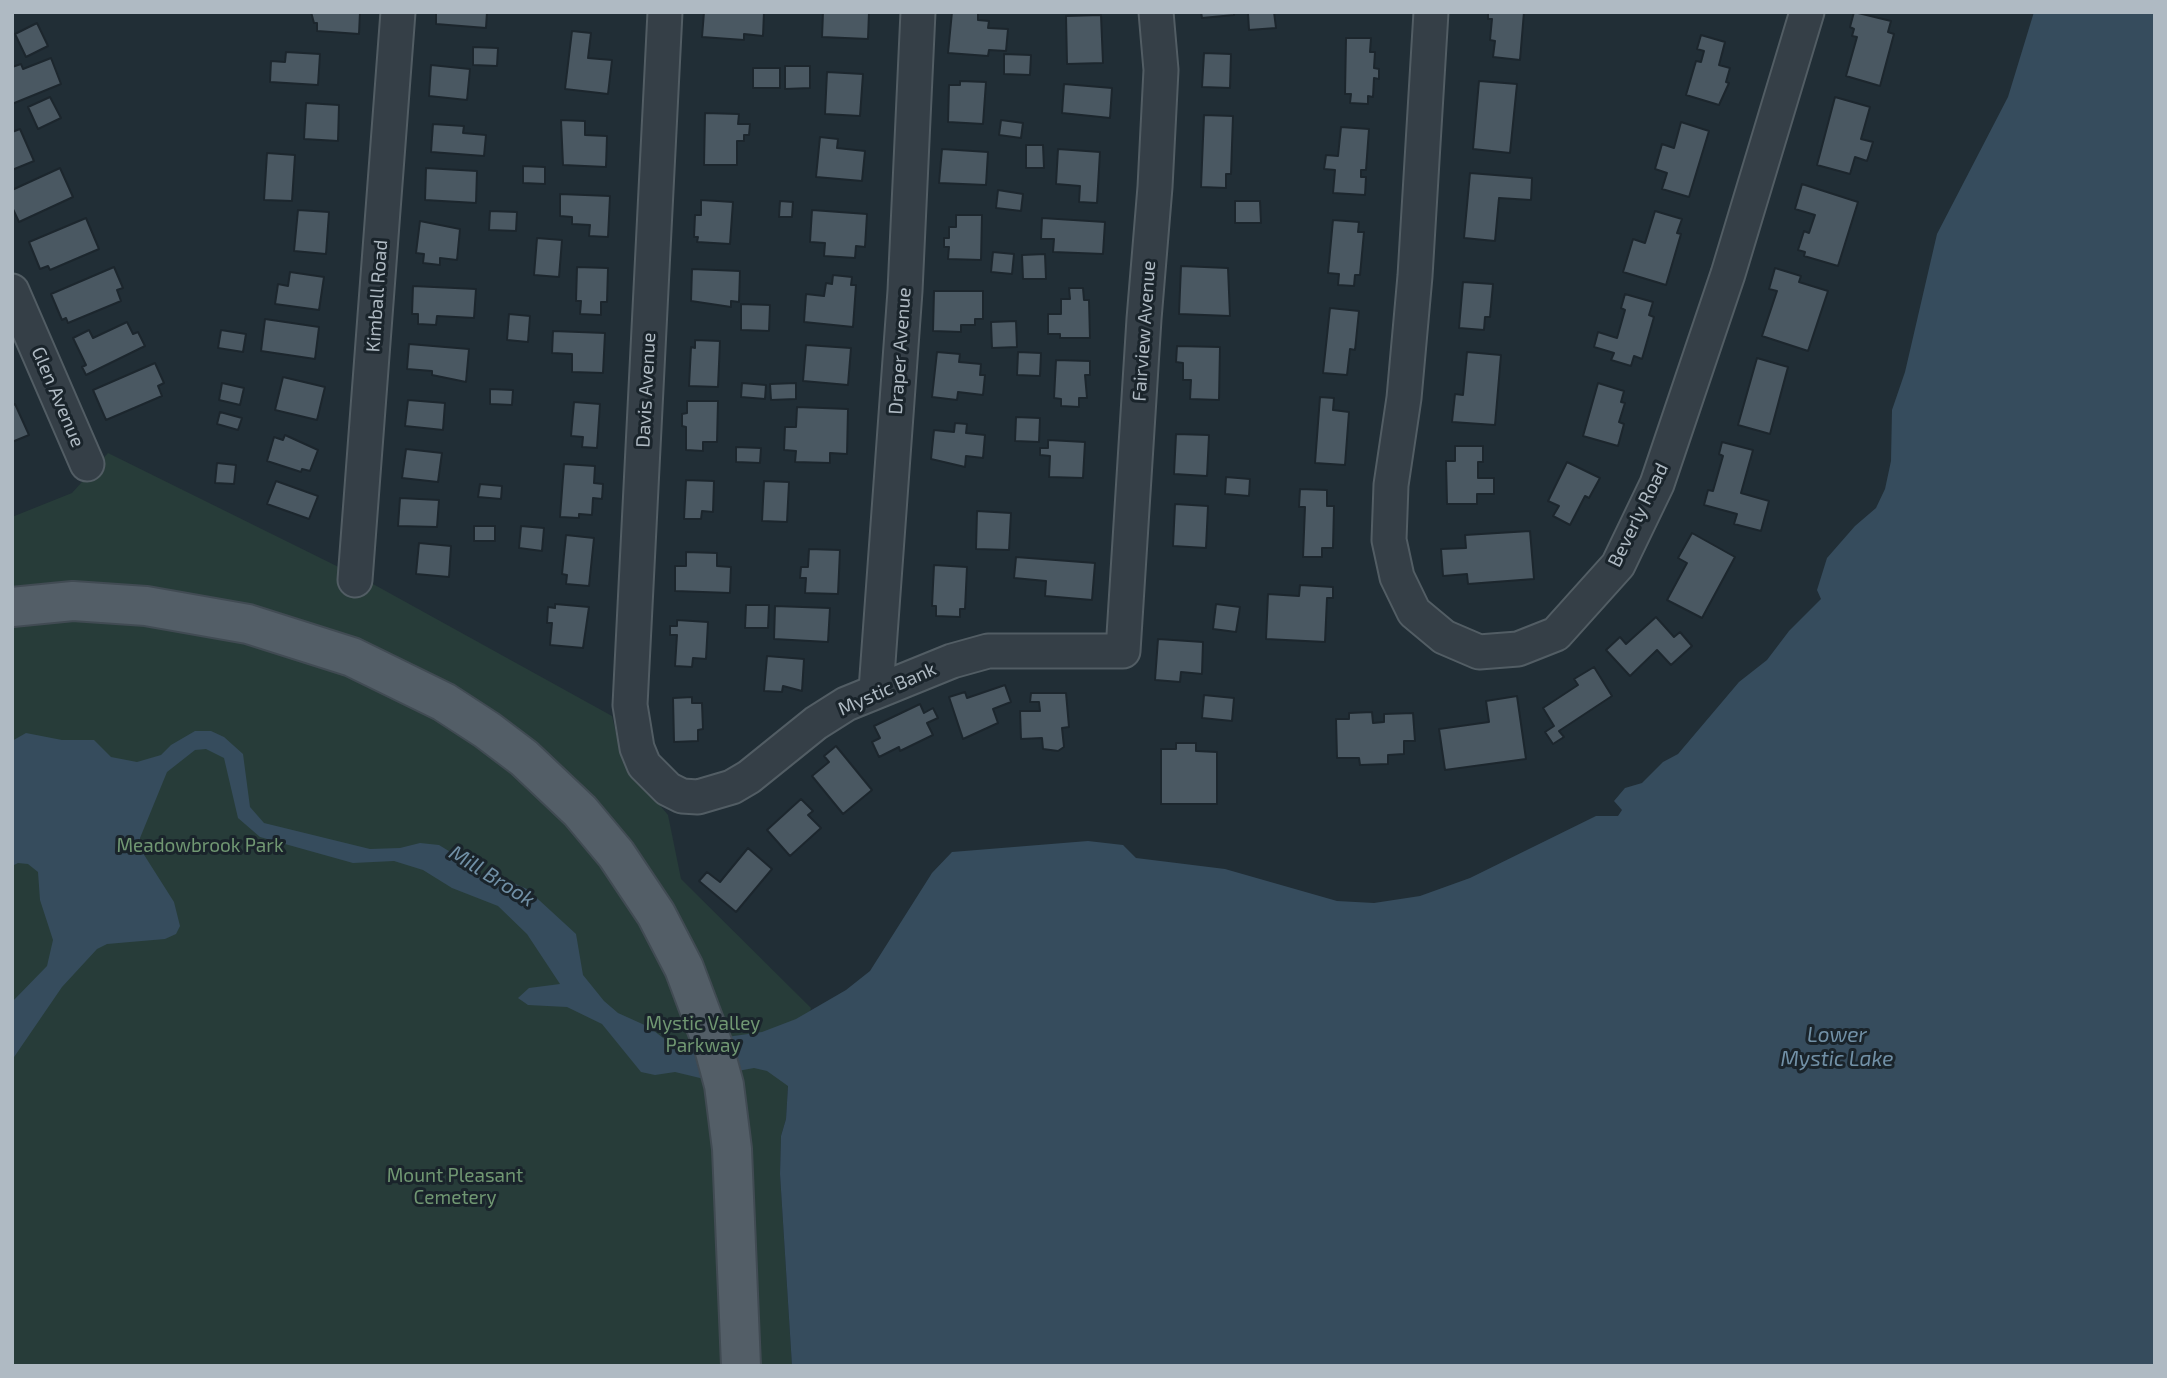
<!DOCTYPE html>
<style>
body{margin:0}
#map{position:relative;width:2167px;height:1378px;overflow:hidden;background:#212e36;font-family:"Exo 2",sans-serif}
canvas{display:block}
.frame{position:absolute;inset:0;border:14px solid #afbac3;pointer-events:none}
</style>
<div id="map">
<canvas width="2167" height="1378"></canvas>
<div class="frame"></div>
</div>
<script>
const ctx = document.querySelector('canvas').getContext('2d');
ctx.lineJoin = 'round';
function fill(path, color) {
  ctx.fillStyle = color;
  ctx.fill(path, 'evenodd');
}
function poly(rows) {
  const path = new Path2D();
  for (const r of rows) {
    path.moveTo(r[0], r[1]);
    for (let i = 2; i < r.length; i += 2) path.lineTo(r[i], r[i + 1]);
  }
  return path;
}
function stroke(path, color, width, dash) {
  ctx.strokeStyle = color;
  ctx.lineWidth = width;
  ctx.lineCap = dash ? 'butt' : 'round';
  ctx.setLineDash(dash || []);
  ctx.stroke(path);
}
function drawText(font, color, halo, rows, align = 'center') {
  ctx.font = font + ' "Exo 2",sans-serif';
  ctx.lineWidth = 6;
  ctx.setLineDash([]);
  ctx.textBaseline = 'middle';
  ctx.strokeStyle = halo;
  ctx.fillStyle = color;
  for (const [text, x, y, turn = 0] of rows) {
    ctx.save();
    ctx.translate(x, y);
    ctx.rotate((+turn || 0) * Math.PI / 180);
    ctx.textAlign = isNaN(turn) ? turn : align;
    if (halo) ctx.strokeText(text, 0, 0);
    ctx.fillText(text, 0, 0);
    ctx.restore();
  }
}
fill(poly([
 [108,453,373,584,612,716,617,737,636,777,668,815,681,879,811,1008,788,1086,786,1119,781,1136,780,1174,792,1366,12,1366,12,517,72,493]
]), '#273c39');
fill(poly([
 [2034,12,2155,12,2155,1366,792,1366,780,1174,781,1136,786,1119,788,1086,767,1071,754,1068,700,1078,675,1072,655,1075,641,1072,602,1024,567,1007,528,1005,518,998,529,988,560,984,527,934,498,906,452,888,423,870,394,861,353,863,260,837,238,818,224,758,206,749,195,750,167,772,140,838,141,850,174,902,180,926,176,934,165,939,107,944,97,949,62,987,12,1060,12,1002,47,966,53,940,40,900,38,872,28,864,18,863,12,866,12,741,26,733,62,740,94,740,111,757,137,762,161,755,171,745,195,731,211,731,224,737,243,754,250,807,264,823,370,849,400,848,420,843,439,845,475,867,482,878,493,882,511,882,527,889,576,934,583,975,604,1001,618,1013,649,1027,667,1041,677,1044,762,1032,796,1019,846,990,870,971,932,873,952,852,1088,841,1123,845,1136,858,1225,869,1337,901,1374,903,1420,896,1470,878,1596,816,1618,816,1622,810,1614,801,1625,788,1642,783,1663,762,1678,754,1739,682,1767,660,1789,631,1821,599,1817,590,1827,558,1855,526,1876,508,1885,489,1891,461,1892,410,1905,372,1937,234,2008,97]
]), '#364c5d');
const building = poly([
 [311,12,360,12,359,34,317,31,317,23,314,23,311,12],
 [436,12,487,12,486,28,436,24,436,12],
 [704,12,764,12,763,36,744,34,744,40,702,37,704,12],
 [823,12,869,12,868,39,822,37,823,12],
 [952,12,978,13,978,20,989,21,988,28,1008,29,1006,51,989,50,988,56,948,53,952,12],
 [1201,12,1234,12,1234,15,1202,18,1201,12],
 [1274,12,1276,28,1249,30,1248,13,1274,12],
 [1488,12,1524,12,1520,60,1493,57,1495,41,1490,40,1492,19,1488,19,1488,12],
 [1854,12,1891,21,1888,32,1894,34,1880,86,1846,76,1857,37,1852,36,1854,29,1850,27,1854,12],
 [1101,15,1103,63,1067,64,1066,16,1101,15],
 [37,23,48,46,26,57,15,34,37,23],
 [572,31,591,33,588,58,612,60,608,94,565,89,572,31],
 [1701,35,1725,42,1719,65,1730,68,1726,82,1729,83,1719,105,1686,95,1696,61,1701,62,1704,51,1697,49,1701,35],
 [1346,38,1371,38,1370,52,1375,52,1374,68,1379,69,1379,79,1374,78,1373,97,1368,96,1368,104,1350,103,1351,94,1345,94,1346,38],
 [473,47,498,48,497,66,473,65,473,47],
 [286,52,320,54,318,85,270,82,271,61,285,62,286,52],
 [1204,53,1231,54,1230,88,1202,87,1204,53],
 [1004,54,1031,55,1030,75,1004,74,1004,54],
 [51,58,61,84,12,104,12,67,21,64,23,69,51,58],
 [431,65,470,69,467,100,429,96,431,65],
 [785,66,810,66,810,88,785,89,785,66],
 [753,68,780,68,780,88,753,88,753,68],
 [827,72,863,74,860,116,825,114,827,72],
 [960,81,986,82,983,124,948,122,949,85,960,85,960,81],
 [1479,81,1517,84,1510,153,1473,149,1479,81],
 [1064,84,1112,88,1110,118,1062,113,1064,84],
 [50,97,61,118,38,129,28,107,50,97],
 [1835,97,1870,107,1861,139,1873,142,1867,161,1855,157,1850,174,1817,165,1835,97],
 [306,103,339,105,338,141,304,139,306,103],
 [705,113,739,114,738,124,750,124,749,135,744,135,744,141,737,141,737,165,704,165,705,113],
 [1204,115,1233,116,1231,174,1226,174,1226,188,1201,187,1204,115],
 [561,120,585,121,585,135,607,136,606,167,563,165,561,120],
 [1001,120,1023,123,1021,138,999,135,1001,120],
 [1681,122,1709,131,1689,197,1662,189,1667,173,1655,169,1662,144,1674,148,1681,122],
 [433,124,464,126,463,133,486,135,484,156,431,152,433,124],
 [1341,127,1369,129,1366,170,1361,170,1361,177,1366,177,1365,195,1333,193,1335,170,1324,169,1326,155,1338,156,1341,127],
 [20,129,34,161,12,170,12,132,20,129],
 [820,137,838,139,837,148,865,151,862,181,816,177,820,137],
 [1026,145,1043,145,1044,168,1026,168,1026,145],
 [942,149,988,152,986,185,939,183,942,149],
 [1058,149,1100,152,1097,203,1079,202,1080,186,1056,184,1058,149],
 [267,153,295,155,292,201,264,200,267,153],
 [523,166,545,167,545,184,523,183,523,166],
 [60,168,73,197,19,222,12,207,12,190,60,168],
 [426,168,477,171,476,203,425,200,426,168],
 [1470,173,1532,178,1531,200,1499,198,1495,241,1464,238,1470,173],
 [1802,184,1858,202,1838,266,1804,256,1805,252,1798,250,1804,231,1809,233,1815,215,1795,209,1802,184],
 [998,190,1023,194,1021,211,996,208,998,190],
 [560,194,610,196,608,237,589,236,590,225,572,224,572,217,560,216,560,194],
 [701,200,733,202,730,244,697,242,698,237,694,237,695,215,701,215,701,200],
 [780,201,793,202,792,217,779,217,780,201],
 [1235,201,1260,201,1261,223,1235,223,1235,201],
 [298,210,329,212,326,254,294,251,298,210],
 [812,210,867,214,865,247,856,246,855,258,824,256,825,243,810,242,812,210],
 [490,211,517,212,516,231,489,230,490,211],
 [1655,211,1682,219,1677,233,1681,234,1666,285,1623,272,1633,239,1645,243,1655,211],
 [956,215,982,215,981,260,948,259,949,247,944,247,944,238,949,238,949,227,956,227,956,215],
 [86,218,99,249,50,270,48,266,40,269,29,242,86,218],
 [1042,218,1105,222,1103,254,1053,252,1054,239,1041,239,1042,218],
 [1333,220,1359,222,1358,232,1364,232,1360,275,1355,275,1354,286,1338,285,1339,274,1328,273,1333,220],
 [420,221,460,229,457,260,440,258,440,265,423,263,424,254,416,253,420,221],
 [537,238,562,240,559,277,534,275,537,238],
 [993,252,1014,254,1012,274,991,272,993,252],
 [1045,254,1046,279,1023,279,1022,255,1045,254],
 [1181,266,1228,268,1230,316,1179,314,1181,266],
 [114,267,123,288,117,290,121,301,68,323,66,318,62,320,51,294,114,267],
 [577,267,608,268,607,302,601,302,601,315,580,314,581,301,576,301,577,267],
 [1775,268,1801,276,1799,282,1828,291,1808,351,1762,336,1777,291,1769,289,1775,268],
 [692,269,740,271,739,302,731,301,731,307,691,301,692,269],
 [290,272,324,277,319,310,275,304,278,284,288,286,290,272],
 [833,275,852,277,851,285,856,285,853,327,804,322,806,294,824,296,826,283,832,284,833,275],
 [1463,282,1493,284,1490,317,1485,317,1484,330,1459,328,1463,282],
 [413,286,476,289,474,318,437,316,436,325,418,324,418,314,412,314,413,286],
 [1069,288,1083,288,1084,300,1089,300,1090,338,1060,338,1060,334,1048,334,1048,314,1061,314,1061,299,1070,299,1069,288],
 [934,291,983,291,983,319,975,319,975,325,961,325,961,332,933,331,934,291],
 [1625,294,1653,302,1649,315,1654,317,1642,359,1634,356,1631,366,1611,360,1614,353,1594,347,1598,332,1617,338,1625,310,1621,308,1625,294],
 [741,304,770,305,769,331,741,330,741,304],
 [1330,308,1359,311,1355,350,1350,349,1347,375,1323,373,1330,308],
 [509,314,530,316,528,342,507,340,509,314],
 [265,319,319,327,315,359,261,351,265,319],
 [1016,321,1017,347,992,348,991,322,1016,321],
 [127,322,133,334,138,332,145,346,86,375,82,367,86,365,73,338,89,330,93,338,127,322],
 [221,330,246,334,243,352,218,348,221,330],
 [553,331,605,333,603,373,572,372,572,354,552,353,553,331],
 [695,340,720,341,718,387,689,386,691,347,695,348,695,340],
 [409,344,469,349,466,382,432,375,432,371,407,369,409,344],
 [806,345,851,348,848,385,803,381,806,345],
 [1177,346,1220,347,1219,400,1190,399,1191,380,1183,380,1183,363,1176,362,1177,346],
 [937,352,960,354,959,362,981,364,980,375,985,375,983,395,958,392,957,400,932,397,937,352],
 [1018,352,1041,353,1040,376,1017,375,1018,352],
 [1467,352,1501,355,1495,425,1452,422,1455,394,1463,395,1467,352],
 [1757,358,1788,367,1770,434,1738,425,1757,358],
 [1056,360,1090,361,1090,375,1085,375,1087,398,1079,398,1079,407,1061,406,1061,399,1054,398,1056,360],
 [155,363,164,383,158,386,162,396,106,420,93,390,155,363],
 [283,377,325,387,317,420,275,410,283,377],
 [222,383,244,388,240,405,219,400,222,383],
 [742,383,766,385,765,399,741,397,742,383],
 [796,383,796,399,771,400,770,384,796,383],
 [1598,383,1624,391,1621,402,1625,403,1619,422,1624,424,1618,446,1583,436,1598,383],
 [490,389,513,390,512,405,490,404,490,389],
 [1320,397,1334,398,1333,410,1349,412,1345,465,1315,463,1320,397],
 [408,400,445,403,443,430,405,426,408,400],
 [687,401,718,401,717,442,703,442,703,451,686,450,686,427,682,426,682,414,687,413,687,401],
 [574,402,600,404,597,448,582,447,583,437,571,436,574,402],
 [15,404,29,435,12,442,12,406,15,404],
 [797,407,848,409,847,454,830,453,830,463,795,462,796,451,784,450,785,427,796,427,797,407],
 [220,412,242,418,238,430,217,424,220,412],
 [1016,417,1040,418,1039,442,1015,441,1016,417],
 [955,423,967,424,966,433,985,435,983,458,966,456,965,467,931,459,934,430,954,432,955,423],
 [1176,434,1209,435,1207,476,1174,474,1176,434],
 [285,435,318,450,310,471,302,469,301,472,267,461,274,437,283,440,285,435],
 [1048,440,1085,442,1083,478,1049,477,1050,456,1040,455,1040,448,1048,448,1048,440],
 [1722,442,1753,450,1741,493,1769,501,1761,531,1734,524,1737,514,1704,505,1708,490,1713,491,1723,456,1719,454,1722,442],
 [1455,446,1483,446,1483,462,1478,462,1478,478,1494,478,1494,494,1477,494,1477,504,1447,504,1446,461,1455,461,1455,446],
 [736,447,761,448,760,463,736,462,736,447],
 [406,449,442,453,438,482,402,478,406,449],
 [1567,462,1600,478,1589,498,1585,496,1570,525,1553,516,1559,506,1548,501,1567,462],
 [217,463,236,465,234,484,215,483,217,463],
 [564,464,595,466,594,483,603,484,602,499,593,498,592,515,579,514,579,518,560,517,564,464],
 [1226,477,1250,479,1249,496,1225,494,1226,477],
 [686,480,714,481,713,512,702,511,701,519,684,519,686,480],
 [276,481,318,496,309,519,267,504,276,481],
 [764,481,789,482,787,522,762,521,764,481],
 [480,484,502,486,501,499,478,497,480,484],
 [1300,489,1327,490,1327,506,1334,506,1333,548,1322,548,1322,557,1303,557,1305,507,1299,507,1300,489],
 [400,498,439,500,437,527,398,526,400,498],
 [1175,504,1208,506,1206,548,1173,546,1175,504],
 [977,511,1011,513,1009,550,976,549,977,511],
 [474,526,495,526,495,541,474,541,474,526],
 [521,526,544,528,542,551,519,548,521,526],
 [1530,531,1534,579,1468,584,1467,574,1443,576,1441,549,1466,548,1465,535,1530,531],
 [1692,533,1735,557,1702,618,1667,600,1687,563,1678,558,1692,533],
 [566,535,594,538,589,586,566,584,567,575,562,574,566,535],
 [419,543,451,546,449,577,416,574,419,543],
 [809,549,840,550,838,594,805,593,806,578,800,578,801,567,808,567,809,549],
 [686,552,717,553,717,566,731,567,730,593,675,591,675,566,686,566,686,552],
 [1016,557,1095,563,1092,600,1045,596,1046,581,1014,578,1016,557],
 [934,565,967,567,965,609,960,609,960,617,936,616,936,606,932,606,934,565],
 [1300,585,1333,587,1333,598,1327,598,1325,642,1266,639,1268,594,1299,596,1300,585],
 [555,604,589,607,583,648,550,645,552,623,547,623,548,607,555,608,555,604],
 [1216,604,1240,607,1236,632,1213,629,1216,604],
 [746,605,769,605,768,628,745,628,746,605],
 [775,606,830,608,828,642,774,639,775,606],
 [1656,617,1674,637,1680,632,1692,646,1671,665,1657,650,1630,676,1606,650,1620,637,1626,644,1656,617],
 [677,620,708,622,706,659,693,658,692,667,675,666,677,635,670,635,670,626,677,626,677,620],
 [1158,639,1203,642,1202,674,1181,672,1180,682,1155,680,1158,639],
 [767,656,804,659,802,691,783,686,782,692,764,691,767,656],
 [1594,667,1612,696,1559,731,1564,737,1553,744,1545,732,1554,726,1543,708,1578,685,1574,679,1594,667],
 [1005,685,1011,702,993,709,998,723,963,739,949,697,965,692,967,698,1005,685],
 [1031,693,1066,693,1069,727,1062,728,1064,747,1058,751,1043,749,1042,738,1021,739,1020,711,1040,711,1039,702,1030,702,1031,693],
 [1204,695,1234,698,1232,721,1202,718,1204,695],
 [1517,696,1526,759,1445,770,1439,729,1489,722,1486,701,1517,696],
 [692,697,692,703,702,703,703,729,698,730,698,741,674,742,673,698,692,697],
 [920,704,924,713,933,708,938,718,927,723,933,735,900,751,899,747,879,757,872,742,880,738,874,726,920,704],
 [1372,712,1373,723,1384,722,1384,714,1413,713,1415,741,1404,741,1404,754,1388,755,1388,764,1360,765,1359,758,1337,758,1336,719,1349,719,1349,713,1372,712],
 [1176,743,1196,743,1196,751,1217,752,1217,804,1161,804,1161,749,1176,749,1176,743],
 [836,746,872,790,843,814,812,776,829,762,824,756,836,746],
 [801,799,813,811,808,815,821,828,790,856,767,830,801,799],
 [748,848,772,869,736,912,699,881,707,872,720,882,748,848]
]);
fill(building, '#4a5862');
stroke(building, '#1c262d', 2);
const minor = poly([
 [665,12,630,705,637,748,644,765,668,789,682,796,698,797,732,787,749,777,816,723,846,704,952,661,988,651,1123,651,1144,319,1155,187,1161,70,1156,12],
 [1431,12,1415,276,1404,398,1391,485,1389,540,1397,577,1414,612,1444,637,1479,652,1518,649,1556,634,1618,565,1657,484,1728,274,1807,12],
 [12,291,87,464],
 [355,580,398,12],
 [876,690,905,291,918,12]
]);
const major = poly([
 [12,607,73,601,146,606,248,624,352,657,444,702,487,730,524,758,580,811,616,854,656,914,684,968,714,1048,724,1085,732,1149,741,1366]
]);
stroke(minor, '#525d64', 37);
stroke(major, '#414b53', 42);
stroke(minor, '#353f47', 33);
stroke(major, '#535e67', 38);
drawText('19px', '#afbac3', '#1a242b', [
 ["Kimball Road",377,296,-86],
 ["Fairview Avenue",1144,331,-86],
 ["Draper Avenue",900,351,-86],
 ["Davis Avenue",646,390,-87],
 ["Glen Avenue",58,397,67],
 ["Beverly Road",1638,515,-64],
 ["Mystic Bank",887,689,-24]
]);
drawText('19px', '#709772', '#1a242b', [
 ["Meadowbrook Park",200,846],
 ["Mystic Valley",703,1024],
 ["Parkway",703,1046],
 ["Mount Pleasant",455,1176],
 ["Cemetery",455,1198]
]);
drawText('italic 21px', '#7190a6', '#1a242b', [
 ["Mill Brook",492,876,32],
 ["Lower",1837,1035],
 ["Mystic Lake",1837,1059]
]);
</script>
